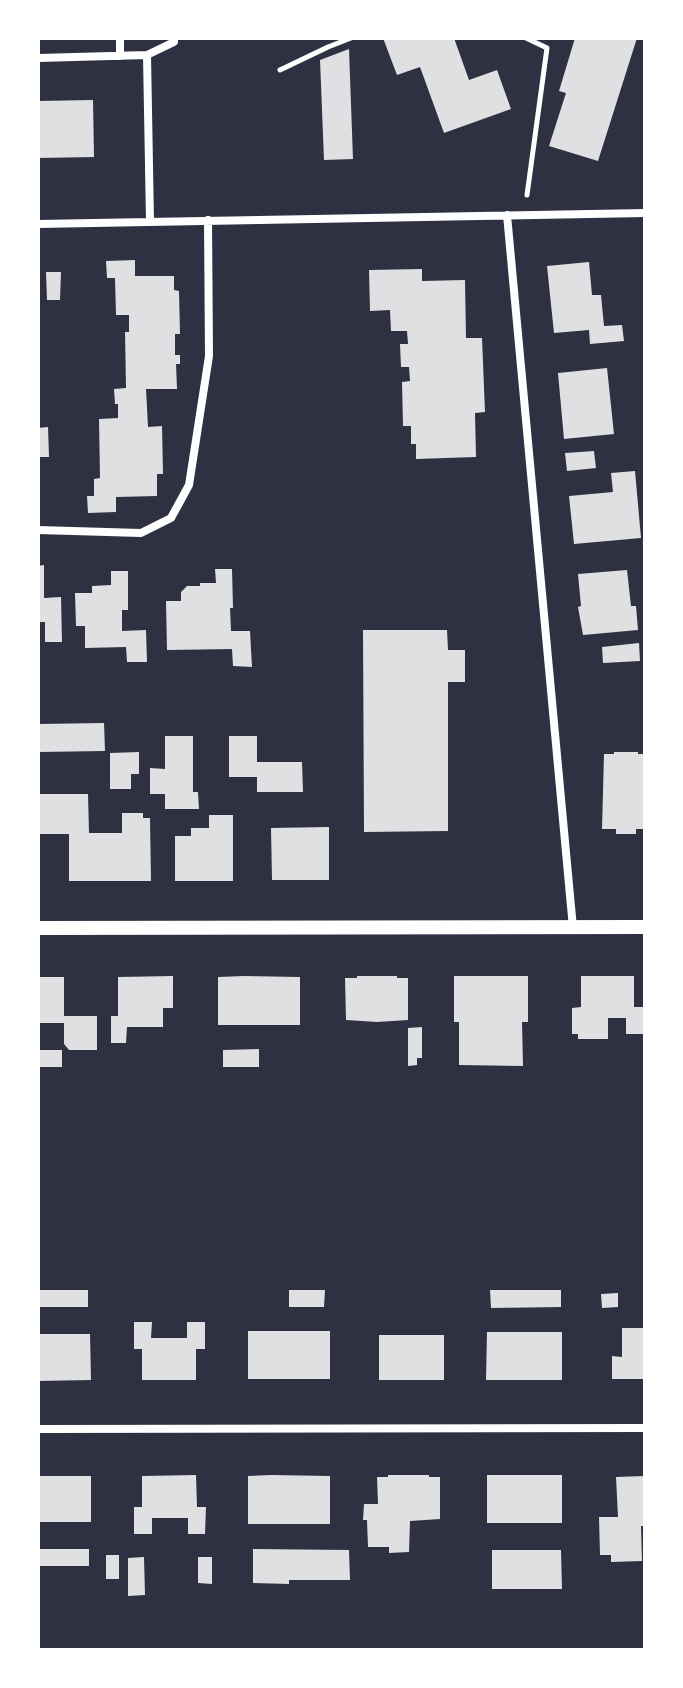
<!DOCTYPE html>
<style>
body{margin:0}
#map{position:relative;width:683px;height:1688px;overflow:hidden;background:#2d3142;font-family:"DM Sans",sans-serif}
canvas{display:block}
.frame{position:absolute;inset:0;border:40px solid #fff;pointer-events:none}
</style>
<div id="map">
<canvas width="683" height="1688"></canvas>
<div class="frame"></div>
</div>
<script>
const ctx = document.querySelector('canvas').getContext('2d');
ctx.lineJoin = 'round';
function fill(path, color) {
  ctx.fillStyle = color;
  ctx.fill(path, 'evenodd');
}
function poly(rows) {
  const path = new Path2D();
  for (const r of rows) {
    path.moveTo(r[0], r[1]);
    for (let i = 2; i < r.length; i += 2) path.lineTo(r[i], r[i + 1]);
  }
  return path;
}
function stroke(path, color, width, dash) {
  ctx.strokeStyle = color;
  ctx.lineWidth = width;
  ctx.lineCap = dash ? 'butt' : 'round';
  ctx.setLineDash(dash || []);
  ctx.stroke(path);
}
fill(poly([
 [383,38,454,38,469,80,497,70,511,109,444,133,420,67,397,75],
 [575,38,637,38,598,161,549,146,566,93,559,91],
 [349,49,353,159,324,160,320,60],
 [93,100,94,157,38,158,38,101],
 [135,260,135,276,174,276,174,290,179,291,180,334,175,334,175,355,180,355,180,364,176,364,177,389,146,389,148,427,162,426,163,474,157,474,157,496,116,497,116,512,88,513,87,496,94,496,94,479,100,478,99,419,118,418,118,404,115,404,114,389,126,388,125,332,129,332,129,315,116,315,115,278,107,278,106,261],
 [589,262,592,295,601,295,604,326,622,325,624,341,590,344,589,330,554,333,547,266],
 [422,269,422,281,465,280,466,338,482,338,485,412,475,413,476,457,416,459,416,444,411,444,411,426,403,426,402,382,410,381,409,367,401,367,400,344,408,344,407,331,391,331,390,310,370,311,369,270],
 [46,272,61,272,60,300,47,300],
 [607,368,614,434,564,439,558,373],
 [48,427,49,457,38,457,38,428],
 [594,451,596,468,567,471,565,453],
 [635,471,641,538,574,544,569,496,613,492,611,473],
 [44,565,44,598,61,597,62,642,45,642,45,622,38,622,38,566],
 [215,569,232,569,233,608,230,608,231,631,250,631,252,667,233,666,232,649,167,650,166,601,181,601,181,592,187,586,200,586,200,583,216,583],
 [627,570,631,606,636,606,638,630,583,635,578,607,581,606,578,574],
 [111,571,128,571,128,610,122,610,122,631,146,630,147,662,127,662,126,647,85,648,85,626,76,626,75,593,92,593,92,586,111,585],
 [363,630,447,630,448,650,465,650,465,682,448,682,448,831,364,832],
 [639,643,640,661,603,663,602,647],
 [104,723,105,751,38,752,38,724],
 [165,736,193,736,193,792,198,792,199,809,165,809,165,794,150,794,150,768,165,769],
 [229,736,257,736,257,762,302,762,303,792,257,792,257,777,229,777],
 [139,752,139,774,131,774,131,789,110,789,110,753],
 [614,752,638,752,638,754,645,754,645,829,636,829,636,834,616,834,616,829,602,829,604,754,614,754],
 [38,794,88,794,89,833,122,833,122,813,143,813,143,818,150,818,151,881,69,881,69,834,38,834],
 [209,815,233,815,233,881,175,881,175,836,191,836,191,828,209,828],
 [329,827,329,880,272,880,271,828],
 [173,976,173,1008,163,1008,163,1027,127,1027,126,1043,111,1043,111,1016,118,1016,118,977],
 [244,976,300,977,300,1025,218,1025,218,977],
 [357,976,397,976,397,978,408,978,408,1020,377,1022,346,1020,345,978,357,978],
 [454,976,528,976,528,1022,522,1022,523,1066,459,1065,459,1022,454,1022],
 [581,976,634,976,634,1007,643,1007,643,1034,626,1034,626,1018,608,1018,608,1039,578,1039,578,1034,572,1034,572,1008,581,1007],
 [38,977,64,977,64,1016,97,1016,97,1050,69,1050,64,1044,64,1023,38,1023],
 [422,1027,422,1058,417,1058,417,1065,408,1066,408,1028],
 [259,1049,259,1067,223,1067,223,1050],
 [38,1050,62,1050,62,1067,38,1067],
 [38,1290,88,1290,88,1307,38,1307],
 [289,1290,325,1290,324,1307,289,1307],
 [490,1290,561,1290,561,1307,491,1308],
 [618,1293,618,1307,602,1308,601,1294],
 [134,1322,152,1322,151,1338,187,1338,187,1322,205,1322,205,1349,196,1349,196,1380,142,1380,142,1349,134,1349],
 [622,1328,645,1328,645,1379,612,1379,612,1356,622,1357],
 [248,1331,330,1331,330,1379,248,1379],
 [487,1332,562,1332,562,1380,486,1380],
 [38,1334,90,1334,91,1380,38,1381],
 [379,1335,444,1335,444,1380,379,1380],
 [196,1475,197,1507,206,1507,205,1534,188,1534,188,1518,152,1518,152,1534,134,1534,134,1507,142,1507,142,1476],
 [271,1475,330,1476,330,1524,248,1524,248,1476],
 [388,1475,429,1475,429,1477,440,1477,440,1519,410,1521,409,1552,389,1553,389,1547,368,1547,367,1520,363,1520,364,1504,378,1504,377,1477,388,1477],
 [487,1475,562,1475,562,1523,487,1523],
 [38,1476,91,1476,91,1522,38,1522],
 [645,1476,645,1526,641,1526,642,1561,611,1562,611,1555,600,1555,599,1517,618,1517,616,1477],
 [38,1549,89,1549,89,1566,38,1566],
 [253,1549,349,1550,350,1580,289,1580,289,1584,253,1583],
 [492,1550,561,1550,562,1589,492,1589],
 [106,1555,119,1555,119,1579,106,1579],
 [144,1557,145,1595,128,1596,128,1558],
 [198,1557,212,1557,212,1584,198,1583]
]), '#e0e0e3');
stroke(poly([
 [526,38,547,48,527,195],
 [280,70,328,47,351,38]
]), '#fff', 5);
stroke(poly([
 [120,38,120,56],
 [38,58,147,55],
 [507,215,573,928],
 [150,222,147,55,174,42,174,38],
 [38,224,645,213],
 [38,530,141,533,171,518,189,485,209,356,208,220],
 [38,1429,645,1428]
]), '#fff', 8);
stroke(poly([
 [38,928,645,927]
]), '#fff', 14);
</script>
